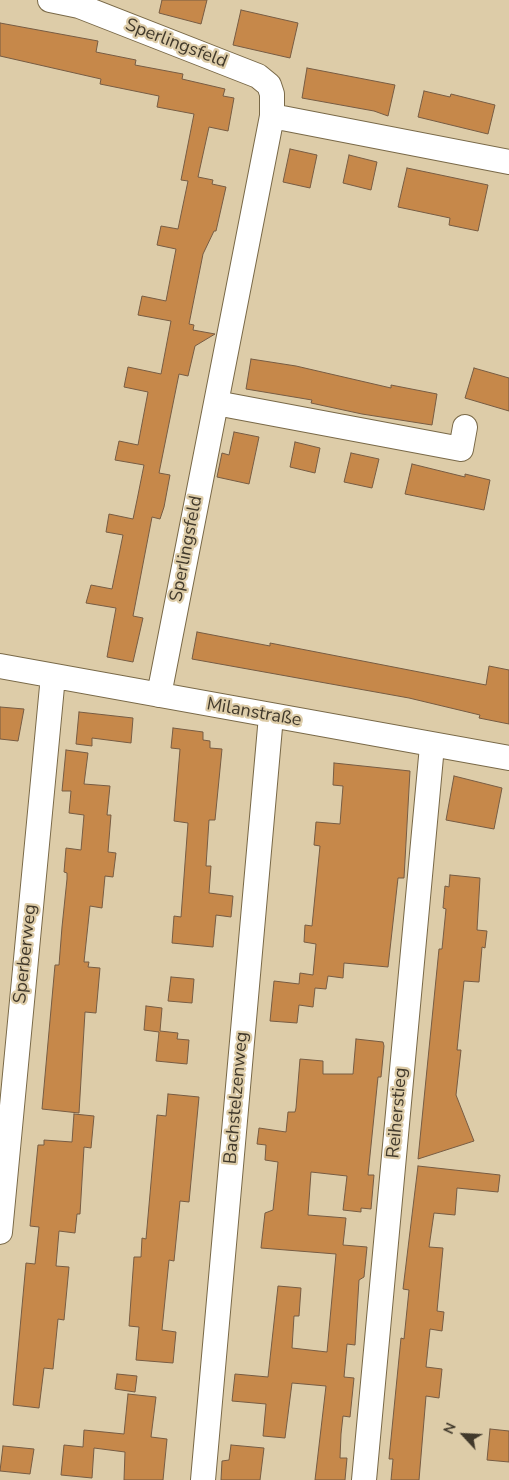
<!DOCTYPE html>
<meta charset="utf-8">
<style>
body{margin:0}
#map{position:relative;width:509px;height:1480px;overflow:hidden;background:#ddcca8;font-family:"Nunito Sans",sans-serif}
canvas{display:block}
.north{position:absolute;left:439px;top:1410px;width:50px;height:50px;-webkit-text-stroke:4px #ddcca8;paint-order:stroke;rotate:295deg;font-size:14px;font-weight:700;line-height:20px;text-align:center;color:#41392b}
.north::after{content:'';display:block;margin:auto;width:18px;height:22px;background:#41392b;clip-path:polygon(50% 0,100% 100%,50% 72%,0 100%)}
</style>
<div id="map">
<canvas width="509" height="1480"></canvas>
<div class="north">N</div>
</div>
<script>
const ctx = document.querySelector('canvas').getContext('2d');
ctx.lineJoin = 'round';
function fill(path, color) {
  ctx.fillStyle = color;
  ctx.fill(path, 'evenodd');
}
function poly(rows) {
  const path = new Path2D();
  for (const r of rows) {
    path.moveTo(r[0], r[1]);
    for (let i = 2; i < r.length; i += 2) path.lineTo(r[i], r[i + 1]);
  }
  return path;
}
function stroke(path, color, width, dash) {
  ctx.strokeStyle = color;
  ctx.lineWidth = width;
  ctx.lineCap = dash ? 'butt' : 'round';
  ctx.setLineDash(dash || []);
  ctx.stroke(path);
}
function drawText(font, color, halo, rows, align = 'center') {
  ctx.font = font + ' "Nunito Sans",sans-serif';
  ctx.lineWidth = 4.5;
  ctx.setLineDash([]);
  ctx.textBaseline = 'middle';
  ctx.strokeStyle = halo;
  ctx.fillStyle = color;
  for (const [text, x, y, turn = 0] of rows) {
    ctx.save();
    ctx.translate(x, y);
    ctx.rotate((+turn || 0) * Math.PI / 180);
    ctx.textAlign = isNaN(turn) ? turn : align;
    if (halo) ctx.strokeText(text, 0, 0);
    ctx.fillText(text, 0, 0);
    ctx.restore();
  }
}
const building = poly([
 [162,0,207,0,201,24,159,13,162,0],
 [241,10,298,23,290,58,233,45,241,10],
 [0,23,98,41,96,52,136,60,135,65,183,74,182,79,225,89,223,96,234,98,228,131,209,127,198,177,213,180,212,184,226,187,216,231,214,231,203,254,189,324,194,325,193,330,215,334,195,346,188,376,179,374,159,473,170,475,164,507,160,519,152,517,133,616,143,618,133,662,107,657,116,608,86,603,91,585,112,589,123,535,106,532,109,514,133,519,137,500,144,465,115,460,119,441,138,445,148,392,124,387,128,367,161,374,171,321,138,315,142,296,166,301,176,249,157,245,161,226,178,229,188,181,181,180,194,114,157,107,159,96,100,84,101,79,0,56,0,23],
 [307,68,395,85,388,116,374,111,302,98,307,68],
 [424,91,450,97,451,94,495,105,488,134,418,117,424,91],
 [290,149,317,155,310,188,283,182,290,149],
 [349,155,377,162,371,190,343,183,349,155],
 [407,168,488,185,478,231,449,225,450,218,398,207,407,168],
 [251,359,296,366,391,388,391,385,437,394,432,425,362,414,311,403,312,400,246,389,251,359],
 [474,368,509,378,509,411,465,398,474,368],
 [234,432,259,437,249,484,217,477,222,453,229,455,234,432],
 [295,442,320,448,315,473,290,467,295,442],
 [351,453,379,459,372,488,344,482,351,453],
 [412,464,465,477,465,474,490,480,484,510,405,494,412,464],
 [197,632,270,646,270,643,486,685,489,666,509,670,509,724,479,718,480,715,409,698,192,659,197,632],
 [0,707,24,709,18,741,0,739,0,707],
 [79,712,133,718,131,743,92,738,92,746,76,744,79,712],
 [173,728,203,732,203,740,210,741,210,748,222,749,215,820,209,820,206,866,211,866,209,893,233,896,231,917,216,915,213,947,172,943,174,916,181,917,188,823,174,821,180,749,171,748,173,728],
 [66,750,88,753,84,784,110,786,107,815,111,815,108,852,116,853,113,877,105,876,102,908,90,906,84,962,89,962,88,967,100,968,96,1013,85,1012,79,1113,42,1109,55,965,59,965,62,927,67,879,67,873,64,872,66,848,81,850,84,815,69,813,71,791,62,791,66,750],
 [334,763,410,771,404,878,398,878,388,967,344,963,343,978,328,976,326,989,315,988,313,1007,299,1005,297,1023,270,1021,274,981,299,984,300,973,313,975,316,944,304,942,305,925,312,926,320,846,314,845,316,822,340,824,343,786,333,785,334,763],
 [454,776,502,788,494,829,446,820,454,776],
 [450,875,480,878,477,930,487,931,485,948,482,947,479,982,464,981,457,1050,461,1050,456,1095,474,1141,418,1159,439,949,442,949,446,909,443,908,445,886,449,887,450,875],
 [171,977,194,979,192,1003,168,1001,171,977],
 [146,1006,162,1008,160,1031,178,1033,177,1039,189,1040,187,1064,156,1061,159,1032,144,1030,146,1006],
 [356,1039,383,1042,384,1046,381,1077,378,1077,368,1175,374,1175,371,1209,361,1208,361,1212,343,1210,347,1176,311,1172,308,1215,346,1218,343,1245,367,1247,364,1277,359,1280,355,1345,347,1344,344,1377,354,1378,350,1417,343,1416,341,1434,340,1458,347,1458,345,1480,315,1480,326,1386,292,1383,285,1438,263,1436,266,1404,232,1401,235,1374,268,1377,278,1286,301,1288,299,1316,294,1316,292,1348,327,1352,336,1254,261,1248,265,1213,273,1210,278,1162,265,1160,266,1145,257,1144,259,1128,286,1132,288,1112,295,1112,296,1108,300,1059,323,1061,323,1074,353,1074,356,1039],
 [168,1094,199,1097,189,1202,180,1201,174,1261,169,1260,162,1330,176,1332,173,1363,136,1360,139,1327,129,1326,134,1257,141,1257,142,1238,146,1239,157,1115,166,1116,168,1094],
 [74,1114,94,1116,91,1148,84,1147,80,1214,77,1214,75,1233,59,1231,56,1266,69,1267,64,1320,58,1319,53,1369,44,1368,39,1408,13,1405,26,1263,35,1264,39,1227,30,1226,38,1145,44,1145,44,1140,72,1142,74,1114],
 [418,1166,500,1175,498,1192,457,1188,455,1215,434,1213,429,1247,443,1248,437,1311,444,1312,442,1331,430,1329,426,1367,442,1369,439,1398,426,1396,419,1480,391,1480,393,1459,389,1459,401,1338,404,1339,409,1290,403,1289,418,1166],
 [117,1374,137,1376,135,1392,115,1389,117,1374],
 [128,1394,156,1397,151,1437,167,1439,163,1480,124,1480,125,1452,94,1448,92,1478,61,1475,64,1445,83,1447,84,1430,124,1434,128,1394],
 [490,1429,509,1431,509,1462,487,1460,490,1429],
 [231,1445,264,1448,260,1480,221,1480,222,1461,229,1460,231,1445],
 [3,1446,34,1449,30,1474,0,1471,3,1446]
]);
fill(building, '#c6884a');
stroke(building, '#775c43', 1);
const minor = poly([
 [50,0,79,6,258,76,269,85,272,94,272,116,159,695],
 [272,116,509,162],
 [216,403,461,449,465,427],
 [0,666,509,758],
 [0,1232,53,676],
 [203,1480,271,716],
 [364,1480,432,746]
]);
stroke(minor, '#796948', 26);
stroke(minor, '#fff', 24);
drawText('18px', '#41392b', '#ddcca8', [
 ["Sperlingsfeld",176,44,21],
 ["Sperlingsfeld",187,549,-79],
 ["Milanstraße",254,713,10],
 ["Sperberweg",26,954,-84],
 ["Bachstelzenweg",237,1098,-85],
 ["Reiherstieg",398,1113,-85]
]);
</script>
